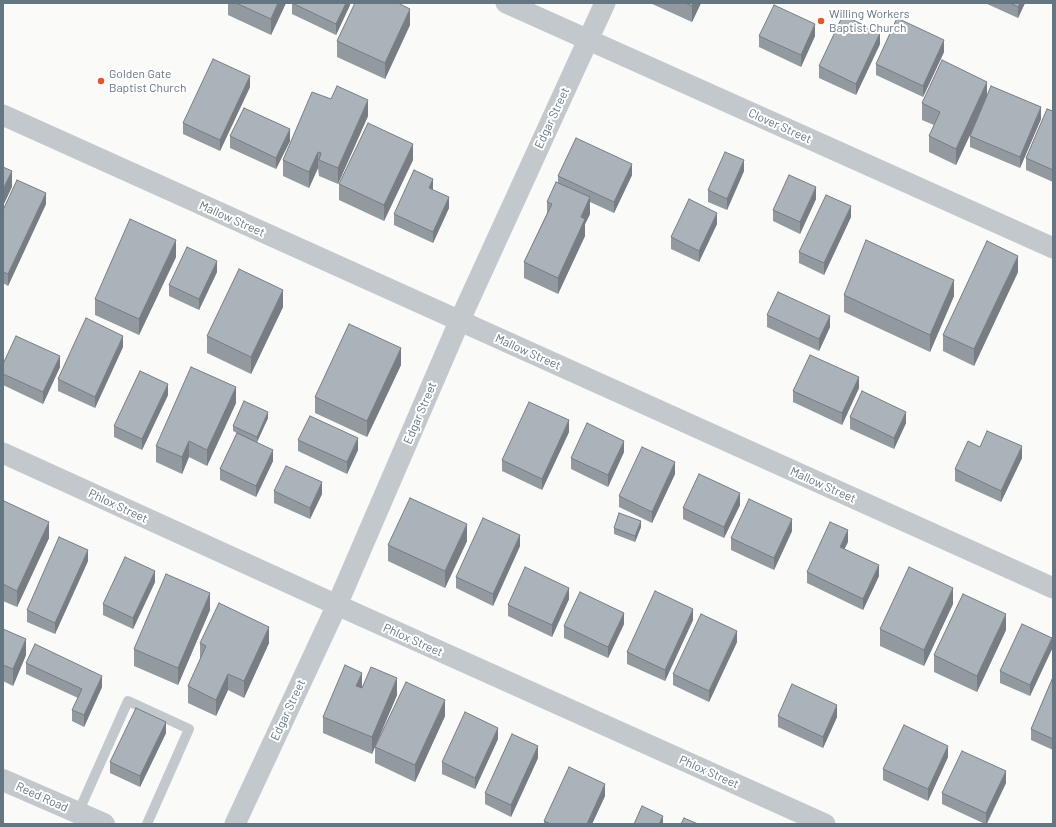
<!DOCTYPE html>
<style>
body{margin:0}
#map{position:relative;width:1056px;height:827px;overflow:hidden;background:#fafaf8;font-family:Barlow,sans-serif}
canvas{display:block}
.frame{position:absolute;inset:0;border:4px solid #657683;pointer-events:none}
</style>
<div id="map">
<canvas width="1056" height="827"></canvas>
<div class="frame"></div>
</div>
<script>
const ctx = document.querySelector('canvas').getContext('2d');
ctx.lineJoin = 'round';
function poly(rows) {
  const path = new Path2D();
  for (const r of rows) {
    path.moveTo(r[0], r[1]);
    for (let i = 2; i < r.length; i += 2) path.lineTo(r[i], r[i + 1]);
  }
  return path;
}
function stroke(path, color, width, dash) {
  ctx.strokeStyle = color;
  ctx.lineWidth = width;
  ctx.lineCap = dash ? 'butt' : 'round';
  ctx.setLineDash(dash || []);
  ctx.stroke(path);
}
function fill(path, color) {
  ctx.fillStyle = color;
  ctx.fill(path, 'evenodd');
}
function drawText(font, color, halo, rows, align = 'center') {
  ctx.font = font + ' Barlow,sans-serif';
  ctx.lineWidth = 4;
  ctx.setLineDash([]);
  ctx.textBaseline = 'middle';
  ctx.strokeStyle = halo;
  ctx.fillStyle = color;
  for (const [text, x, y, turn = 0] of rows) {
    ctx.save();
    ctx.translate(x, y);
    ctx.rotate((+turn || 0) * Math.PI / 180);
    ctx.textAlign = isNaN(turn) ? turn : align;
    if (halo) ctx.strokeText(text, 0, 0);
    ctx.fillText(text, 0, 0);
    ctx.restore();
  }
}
stroke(poly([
 [78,813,128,701,189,729,147,824]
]), '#c3c8cc', 10);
stroke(poly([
 [506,3,1053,248],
 [3,115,1053,588],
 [3,453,337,605,825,824],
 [235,824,337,605,459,322,605,3]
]), '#c3c8cc', 21);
stroke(poly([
 [3,780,104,824]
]), '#c3c8cc', 22);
fill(poly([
 [228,3,286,3,271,35,228,15],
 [292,3,350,3,350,5,336,35,292,14],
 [650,3,701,3,692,22],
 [985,3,1025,3,1018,18],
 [410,25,385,79,337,57,337,41],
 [759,36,815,36,801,67,759,47],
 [880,44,856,95,819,78,819,66],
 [944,52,923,97,876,75,876,64],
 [250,87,220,151,183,134,183,123],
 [987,95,1041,119,1020,168,970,147,970,136,971,133,956,165,929,152,929,136,934,125,922,120,922,103],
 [1053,111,1053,182,1026,170,1026,158],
 [368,116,338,184,319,176,318,168,309,188,283,176,283,160],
 [230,136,290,141,276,169,230,148],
 [413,160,384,221,339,200,339,184],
 [744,171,727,210,708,202,708,190],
 [632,175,614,213,590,202,590,214,585,224,585,236,558,294,524,278,524,262,547,213,547,202,558,183,558,176],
 [433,190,449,208,433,243,394,225,394,214],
 [816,199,800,234,773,221,773,210],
 [46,204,8,286,3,283,3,210],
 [851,217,824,275,799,263,799,252],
 [717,224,699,262,671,249,671,237],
 [176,257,139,335,95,315,95,299],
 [217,272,199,310,169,296,169,285],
 [1018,272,974,366,943,351,943,335],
 [844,295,954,296,930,352,844,312],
 [283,307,251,374,207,353,207,336],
 [767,315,830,327,819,351,767,327],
 [123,347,95,408,58,391,58,379],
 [3,364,60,367,43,404,3,385],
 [401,365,367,437,315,413,315,397],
 [859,388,842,425,793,402,793,391],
 [168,395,142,450,114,437,114,426],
 [236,403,207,466,189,457,182,474,156,462,156,446],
 [850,417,906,423,894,449,850,429],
 [268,418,257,442,273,461,256,497,220,480,220,469,237,433,233,431,233,426],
 [569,432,542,490,502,471,502,460],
 [298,440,358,450,347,474,298,451],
 [980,447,1022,458,1001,502,955,481,955,469],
 [624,452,608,487,571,469,571,458],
 [675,474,652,523,619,507,619,496],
 [274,491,322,494,310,519,274,503],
 [3,503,49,538,17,607,3,601],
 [740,505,724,538,683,519,683,508],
 [641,527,635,542,614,534,614,528],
 [792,531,774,570,731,550,731,538],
 [467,541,445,588,388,561,388,545],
 [848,542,844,549,879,576,863,610,807,583,807,572],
 [520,546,493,606,456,588,456,577],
 [88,561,55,634,27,622,27,610],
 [155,582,133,629,103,615,103,604],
 [569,599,552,637,508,616,508,605],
 [953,604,924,666,880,646,880,629],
 [210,610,178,685,134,666,134,649],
 [693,620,665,681,627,664,627,652],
 [624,624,608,658,564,638,564,626],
 [3,629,26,655,13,686,3,681],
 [1006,630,977,692,934,672,934,655],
 [737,642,709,702,673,685,673,674],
 [200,643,269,643,244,698,228,690,216,716,188,703,188,686,200,660],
 [1052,649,1030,696,1000,683,1000,671],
 [26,663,102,687,84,727,72,721,72,710,78,698,26,674],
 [1053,677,1053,750,1031,740,1031,729],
 [362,687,397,695,372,754,323,733,323,717],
 [445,716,415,782,375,763,375,747],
 [778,716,837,717,823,748,778,727],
 [166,733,140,787,110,773,110,762],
 [498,739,475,789,442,774,442,762],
 [948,757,928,801,883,780,883,769],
 [538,758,511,817,485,804,485,793],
 [1006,783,987,824,985,824,942,804,942,793],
 [605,796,592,824,544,824,544,821]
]), '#929a9f');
fill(poly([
 [278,3,286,3,271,35,271,19],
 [346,3,350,3,350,5,336,35,336,24],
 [693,3,701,3,692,22,692,6],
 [1020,3,1025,3,1018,18,1018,7],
 [410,9,410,25,385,79,385,63],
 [815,24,815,36,801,67,801,55],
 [880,33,880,44,856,95,856,84],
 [944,40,944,52,923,97,923,86],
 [250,76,250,87,220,151,220,140],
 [987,82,987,98,956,165,956,149],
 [368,100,368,116,338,184,338,168],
 [1041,107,1041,119,1020,168,1020,157],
 [290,129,290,141,276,169,276,158],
 [413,144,413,160,384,221,384,205],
 [318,152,318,168,309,188,309,172],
 [744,160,744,171,727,210,727,199],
 [632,164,632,175,614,213,614,202],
 [12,171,12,187,3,206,3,189],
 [433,179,433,190,429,188],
 [816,187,816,199,800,234,800,222],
 [46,193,46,204,8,286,8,274],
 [449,197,449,208,433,243,433,232],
 [590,197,590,214,585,224,585,236,558,294,558,278,581,217],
 [851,206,851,217,824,275,824,263],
 [717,213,717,224,699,262,699,251],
 [176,240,176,257,139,335,139,319],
 [1018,256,1018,272,974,366,974,349],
 [217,261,217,272,199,310,199,299],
 [954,280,954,296,930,352,930,335],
 [283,290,283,307,251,374,251,357],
 [830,316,830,327,819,351,819,339],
 [123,336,123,347,95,408,95,397],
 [401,348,401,365,367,437,367,421],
 [60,356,60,367,43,404,43,392],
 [859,377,859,388,842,425,842,413],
 [168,384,168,395,142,450,142,439],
 [236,387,236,403,207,466,207,450],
 [268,412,268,418,257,442,257,437],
 [906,412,906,423,894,449,894,438],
 [569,420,569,432,542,490,542,479],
 [358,438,358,450,347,474,347,462],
 [189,441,189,457,182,474,182,457],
 [624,441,624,452,608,487,608,475],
 [1022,446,1022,458,1001,502,1001,491],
 [273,450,273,461,256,497,256,486],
 [675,462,675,474,652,523,652,512],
 [322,482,322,494,310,519,310,508],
 [740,493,740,505,724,538,724,527],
 [792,519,792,531,774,570,774,558],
 [641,521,641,527,635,542,635,536],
 [49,522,49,538,17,607,17,591],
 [467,524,467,541,445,588,445,571],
 [848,530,848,542,840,558,840,547],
 [520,535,520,546,493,606,493,594],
 [88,550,88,561,55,634,55,623],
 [879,565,879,576,863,610,863,599],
 [155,571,155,582,133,629,133,618],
 [569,588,569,599,552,637,552,625],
 [953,588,953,604,924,666,924,650],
 [210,593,210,610,178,685,178,668],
 [693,609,693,620,665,681,665,670],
 [624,613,624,624,608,658,608,647],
 [1006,614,1006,630,977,692,977,676],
 [269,627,269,643,244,698,244,681],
 [737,631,737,642,709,702,709,691],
 [1052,638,1052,649,1030,696,1030,685],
 [26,639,26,655,13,686,13,669],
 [362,673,362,689,356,686],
 [228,674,228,690,216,716,216,700],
 [102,676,102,687,84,727,84,715],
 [397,678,397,695,372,754,372,737],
 [445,700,445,716,415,782,415,765],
 [837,705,837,717,823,748,823,737],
 [166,722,166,733,140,787,140,776],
 [498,728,498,739,475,789,475,778],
 [538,746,538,758,511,817,511,805],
 [948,746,948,757,928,801,928,789],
 [1006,771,1006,783,986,824,986,813],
 [605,784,605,796,592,824,587,824],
 [663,816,663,824,659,824]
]), '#777d82');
const building = poly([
 [236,3,278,3,271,19,236,3],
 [292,3,346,3,336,24,292,3],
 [355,3,398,3,410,9,385,63,337,41,355,3],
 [685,3,693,3,692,6,685,3],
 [1010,3,1020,3,1018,7,1010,3],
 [774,5,815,24,801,55,759,36,774,5],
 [843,15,880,33,856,84,819,66,843,15],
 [897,18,944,40,923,86,876,64,897,18],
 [213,59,250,76,220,140,183,123,213,59],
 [942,60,987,82,956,149,929,136,940,112,922,103,942,60],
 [337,86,368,100,338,168,319,160,321,153,318,152,309,172,283,160,312,92,331,99,337,86],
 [991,86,1041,107,1020,157,970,136,991,86],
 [244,108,290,129,276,158,230,136,244,108],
 [1047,109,1053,111,1053,170,1026,158,1047,109],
 [368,123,413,144,384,205,339,184,368,123],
 [576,138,632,164,614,202,558,176,576,138],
 [725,152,744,160,727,199,708,190,725,152],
 [3,167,12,171,3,189,3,167],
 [414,170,433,179,429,188,449,197,433,232,394,214,414,170],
 [789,175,816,187,800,222,773,210,789,175],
 [17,180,46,193,8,274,3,272,3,210,17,180],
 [556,182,590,197,581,217,585,219,558,278,524,262,552,204,547,202,556,182],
 [826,195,851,206,824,263,799,252,826,195],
 [689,199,717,213,699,251,671,237,689,199],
 [130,219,176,240,139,319,95,299,130,219],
 [866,240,954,280,930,335,844,295,866,240],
 [987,241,1018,256,974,349,943,335,987,241],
 [187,247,217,261,199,299,169,285,187,247],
 [239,269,283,290,251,357,207,336,239,269],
 [778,292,830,316,819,339,767,315,778,292],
 [86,318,123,336,95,397,58,379,86,318],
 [349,324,401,348,367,421,315,397,349,324],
 [16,336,60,356,43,392,3,374,3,364,16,336],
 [810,355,859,377,842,413,793,391,810,355],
 [191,367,236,387,207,450,189,441,182,457,156,446,191,367],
 [140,371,168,384,142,439,114,426,140,371],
 [862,391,906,412,894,438,850,417,862,391],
 [244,401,268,412,257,437,233,426,244,401],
 [529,402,569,420,542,479,502,460,529,402],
 [310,416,358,438,347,462,298,440,310,416],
 [587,423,624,441,608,475,571,458,587,423],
 [987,431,1022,446,1001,491,955,469,968,441,980,447,987,431],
 [237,433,273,450,256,486,220,469,237,433],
 [642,447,675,462,652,512,619,496,642,447],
 [286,466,322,482,310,508,274,491,286,466],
 [699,474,740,493,724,527,683,508,699,474],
 [410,498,467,524,445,571,388,545,410,498],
 [749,499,792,519,774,558,731,538,749,499],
 [4,501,49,522,17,591,3,584,3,503,4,501],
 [619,513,641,521,635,536,614,528,619,513],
 [483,518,520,535,493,594,456,577,483,518],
 [830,522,848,530,840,547,879,565,863,599,807,572,830,522],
 [59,537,88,550,55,623,27,610,59,537],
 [125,557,155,571,133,618,103,604,125,557],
 [525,567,569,588,552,625,508,605,525,567],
 [909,567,953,588,924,650,880,629,909,567],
 [166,574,210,593,178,668,134,649,166,574],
 [655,591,693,609,665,670,627,652,655,591],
 [580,592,624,613,608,647,564,626,580,592],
 [963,594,1006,614,977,676,934,655,963,594],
 [219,603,269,627,244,681,228,674,216,700,188,686,206,646,200,643,219,603],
 [701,614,737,631,709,691,673,674,701,614],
 [1022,624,1052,638,1030,685,1000,671,1022,624],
 [3,629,26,639,13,669,3,665,3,629],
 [35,644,102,676,84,715,72,710,82,689,26,663,35,644],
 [345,665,362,673,356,686,362,688,371,667,397,678,372,737,323,717,345,665],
 [1053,677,1053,739,1031,729,1053,677],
 [406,682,445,700,415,765,375,747,406,682],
 [792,684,837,705,823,737,778,716,792,684],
 [136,708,166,722,140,776,110,762,136,708],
 [465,712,498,728,475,778,442,762,465,712],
 [904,725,948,746,928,789,883,769,904,725],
 [512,734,538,746,511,805,485,793,512,734],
 [962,751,1006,771,986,813,942,793,962,751],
 [569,767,605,784,587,824,551,824,544,821,569,767],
 [642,806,663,816,659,824,634,824,642,806],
 [684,818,698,824,681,824,684,818]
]);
fill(building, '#aab3b9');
stroke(building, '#777d82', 1);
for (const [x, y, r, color] of [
 [821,21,4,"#e4572e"],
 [101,81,4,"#e4572e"]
]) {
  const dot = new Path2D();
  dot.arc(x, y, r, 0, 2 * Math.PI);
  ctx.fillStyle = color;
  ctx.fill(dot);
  stroke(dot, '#fff', 1.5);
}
drawText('12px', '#657683', '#fff', [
 ["Willing Workers",829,14],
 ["Baptist Church",829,28],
 ["Golden Gate",109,74],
 ["Baptist Church",109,88]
], 'left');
drawText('12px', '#657683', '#fff', [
 ["Edgar Street",552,118,-65],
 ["Clover Street",780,126,24],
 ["Mallow Street",232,219,24],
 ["Mallow Street",528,352,24],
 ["Edgar Street",420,413,-67],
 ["Mallow Street",823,485,24],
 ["Phlox Street",118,506,25],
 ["Phlox Street",413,640,24],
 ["Edgar Street",288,710,-65],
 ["Phlox Street",709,772,24],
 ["Reed Road",42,797,24]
]);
</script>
